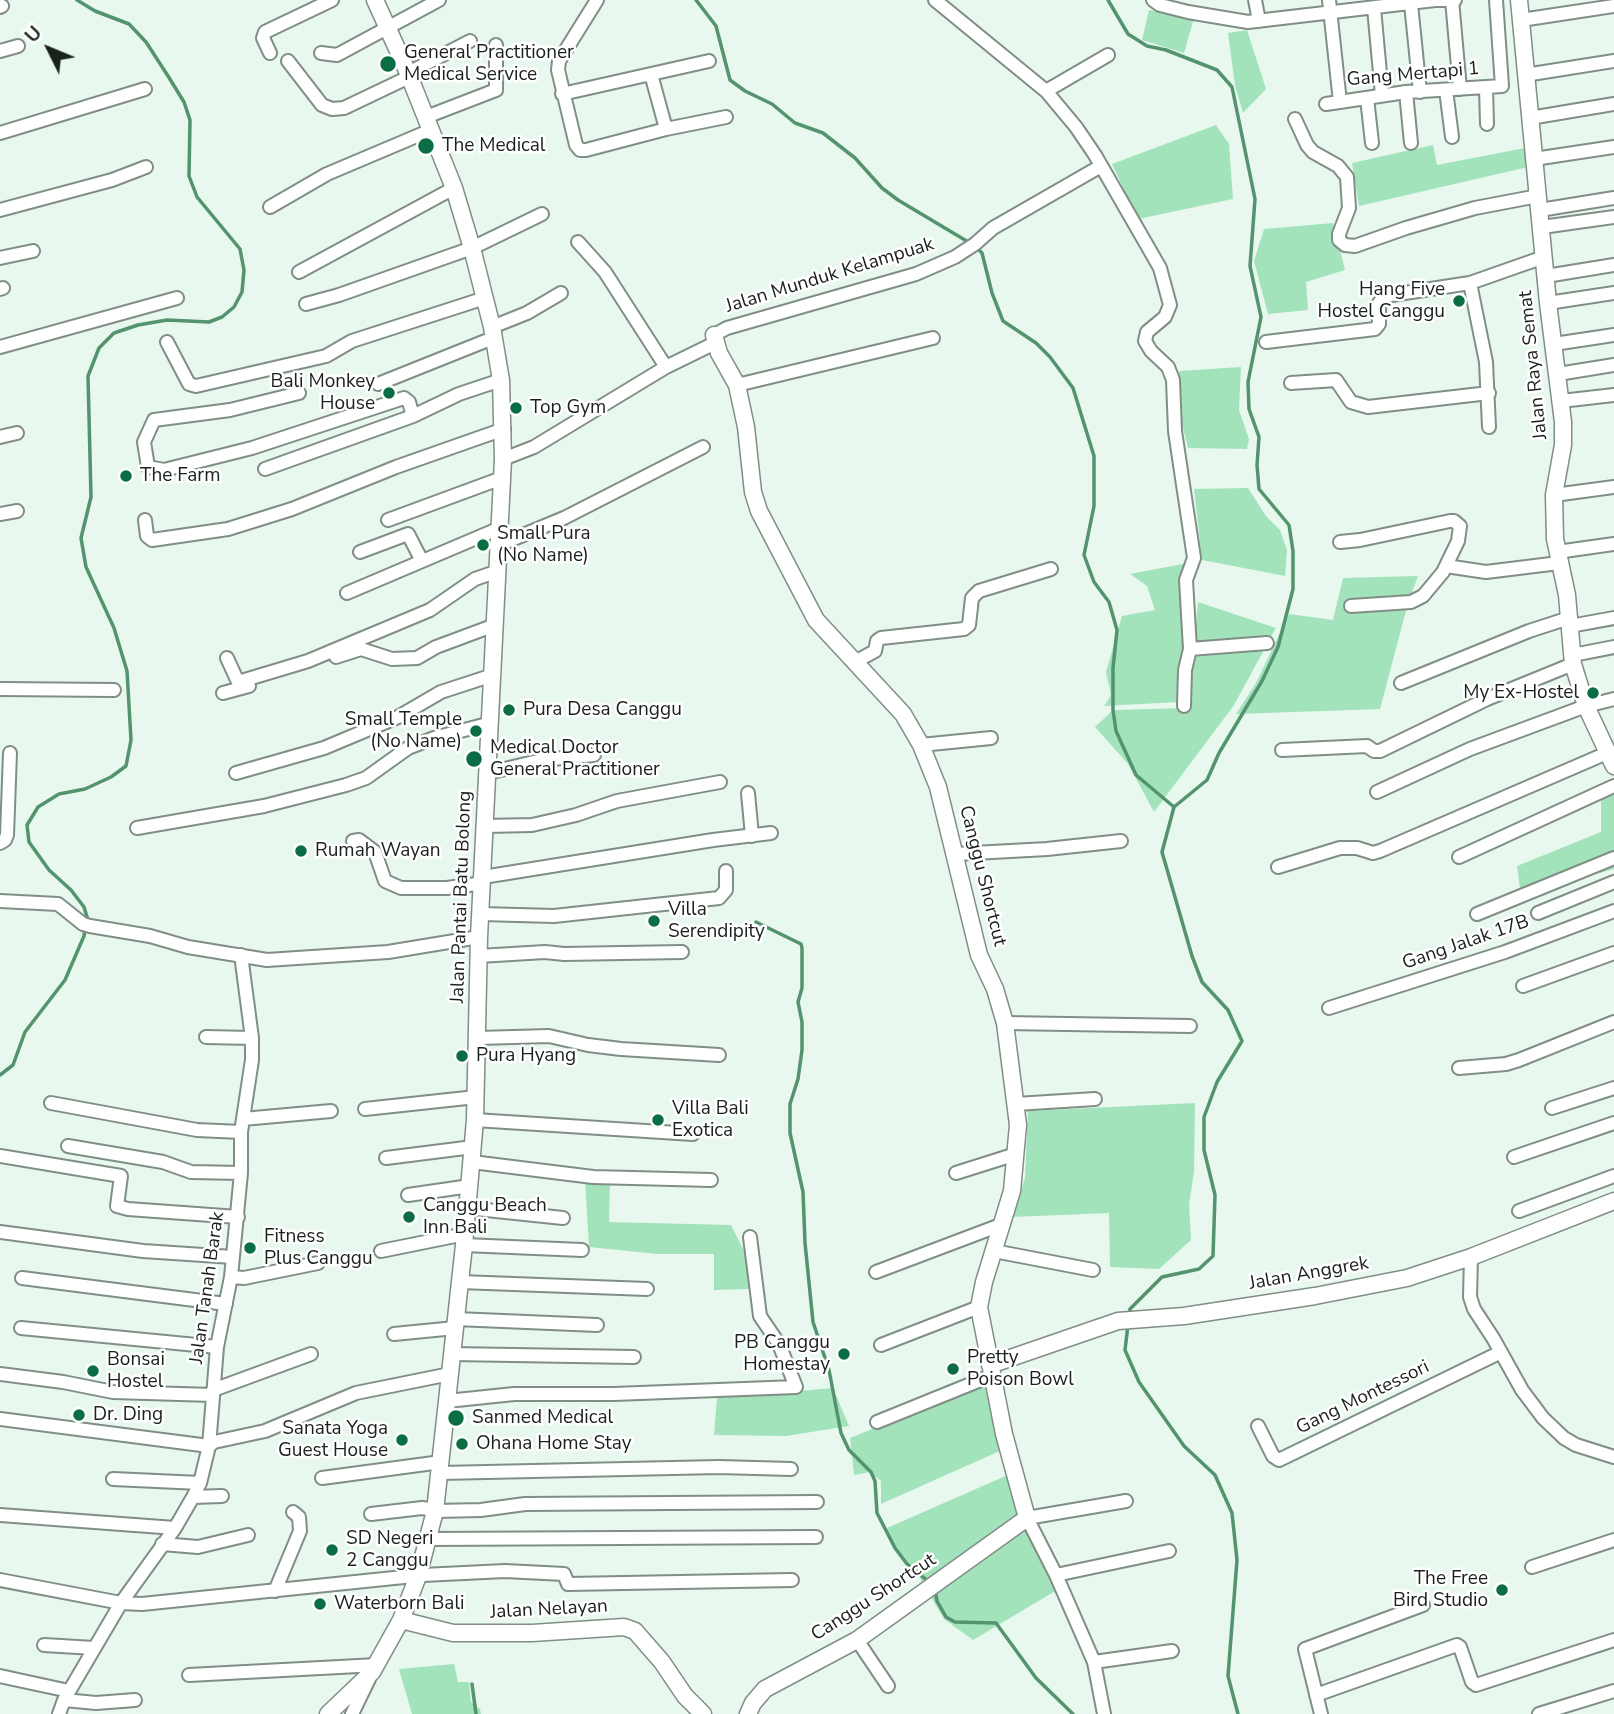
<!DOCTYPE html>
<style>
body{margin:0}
#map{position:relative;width:1614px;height:1714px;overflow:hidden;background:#e8f8ee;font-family:"Nunito Sans",sans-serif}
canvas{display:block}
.north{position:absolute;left:14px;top:14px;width:70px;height:70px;-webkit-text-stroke:5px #fff;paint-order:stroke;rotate:313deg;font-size:19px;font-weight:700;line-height:28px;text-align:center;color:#1a201c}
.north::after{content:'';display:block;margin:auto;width:24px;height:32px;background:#1a201c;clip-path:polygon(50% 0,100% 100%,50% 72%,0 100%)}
</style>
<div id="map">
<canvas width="1614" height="1714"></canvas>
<div class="north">U</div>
</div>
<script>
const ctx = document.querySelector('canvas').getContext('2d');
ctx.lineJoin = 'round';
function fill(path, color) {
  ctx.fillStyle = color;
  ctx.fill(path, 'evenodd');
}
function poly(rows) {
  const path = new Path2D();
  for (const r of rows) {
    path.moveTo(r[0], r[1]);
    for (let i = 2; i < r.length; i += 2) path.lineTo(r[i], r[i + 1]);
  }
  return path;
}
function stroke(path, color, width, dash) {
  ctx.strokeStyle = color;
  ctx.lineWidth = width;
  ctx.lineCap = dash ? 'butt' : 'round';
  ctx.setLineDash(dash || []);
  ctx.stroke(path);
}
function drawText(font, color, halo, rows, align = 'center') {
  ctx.font = font + ' "Nunito Sans",sans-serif';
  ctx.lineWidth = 5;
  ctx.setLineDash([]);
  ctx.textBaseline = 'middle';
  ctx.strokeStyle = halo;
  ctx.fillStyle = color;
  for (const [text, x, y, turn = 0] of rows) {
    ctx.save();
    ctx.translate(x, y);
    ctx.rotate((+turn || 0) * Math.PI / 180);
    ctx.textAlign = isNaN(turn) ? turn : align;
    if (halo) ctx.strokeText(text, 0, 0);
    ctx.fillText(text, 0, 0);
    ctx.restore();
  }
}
fill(poly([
 [1149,10,1194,18,1184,53,1142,40],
 [1247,30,1266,89,1243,113,1235,85,1228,33],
 [1216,125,1229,144,1233,199,1138,219,1112,164],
 [1433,145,1437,165,1525,148,1528,167,1359,206,1352,163],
 [1333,223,1345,270,1306,282,1308,310,1268,314,1254,261,1264,229],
 [1241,367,1239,410,1249,439,1247,449,1188,448,1179,412,1179,371],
 [1248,488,1266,516,1280,530,1287,550,1285,576,1202,560,1194,489],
 [1188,563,1187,623,1178,702,1104,706,1111,695,1106,672,1122,616,1155,610,1147,586,1130,574],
 [1418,576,1408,603,1380,709,1236,714,1256,683,1289,614,1333,620,1343,578],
 [1198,602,1276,628,1234,705,1154,812,1128,764,1095,727,1113,710,1188,708],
 [1614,785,1614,869,1521,895,1517,866,1601,832,1601,792],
 [1195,1103,1194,1172,1189,1204,1191,1240,1159,1269,1110,1267,1109,1213,1012,1217,1025,1178,1028,1111],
 [585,1179,610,1181,609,1222,731,1225,747,1257,750,1289,714,1290,714,1254,658,1254,589,1247],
 [989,1382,1002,1450,881,1504,881,1481,870,1472,854,1475,850,1438],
 [833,1388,849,1426,786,1436,714,1435,717,1398],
 [1010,1474,1057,1590,973,1640,944,1619,918,1575,899,1556,887,1528],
 [454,1664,458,1682,469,1682,471,1702,480,1709,481,1714,412,1714,399,1669]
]), '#a2e3bc');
stroke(poly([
 [696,0,716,26,730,80,745,91,772,104,795,123,823,133,855,158,882,188,898,200,975,246,982,253,992,293,1003,321,1036,343,1050,357,1073,388,1094,456,1094,506,1084,555,1094,582,1109,602,1117,630,1113,668,1113,710,1116,731,1136,775,1174,807],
 [1108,0,1128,34,1147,46,1166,50,1217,70,1232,87,1255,199,1250,266,1261,317,1248,382,1249,409,1259,437,1257,465,1259,489,1289,525,1293,551,1293,589,1278,647,1262,681,1219,753,1207,780,1174,807,1162,852,1192,956,1202,982,1228,1010,1242,1041,1217,1082,1204,1117,1204,1150,1215,1195,1213,1256,1199,1269,1162,1277,1130,1309,1129,1314],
 [756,922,801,944,802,948,802,988,798,1002,802,1022,802,1050,798,1079,790,1104,790,1133,803,1192,805,1243,813,1322,829,1370,841,1433,849,1450,871,1472,875,1481,877,1513,895,1548,907,1564,928,1581],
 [0,1075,13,1065,25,1032,65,980,84,936,87,917,84,907,71,890,49,870,29,842,27,825,38,807,59,794,85,789,111,777,126,766,131,740,127,671,114,628,86,567,81,538,91,497,88,376,99,348,114,333,138,325,167,320,209,322,222,317,234,307,242,292,244,270,240,249,197,197,189,176,190,120,184,102,168,76,146,42,129,24,95,11,77,0],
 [1128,1325,1125,1350,1139,1382,1184,1446,1215,1475,1232,1513,1237,1560,1228,1676,1238,1714],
 [935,1590,937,1601,946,1617,955,1622,996,1623,1036,1678,1073,1714],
 [472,1684,476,1714]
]), '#53946f', 3.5);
const street = poly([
 [597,0,559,61,558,70,576,145,580,150,586,150,666,129,726,117],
 [935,0,1046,91,1076,127,1095,155,1160,268,1170,305,1165,317,1147,332,1145,341,1151,351,1168,367,1173,380,1175,431,1194,558,1186,580,1190,649,1185,670,1184,706],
 [1153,0,1160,5,1188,12,1248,22,1435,0,1455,0],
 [1255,0,1259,21],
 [1329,0,1340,102],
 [1452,0,1460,89],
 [1411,4,1420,92],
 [0,7,2,6],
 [1374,8,1382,95],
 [1521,20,1614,6],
 [0,51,18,46],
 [270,53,263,38,265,32,332,0],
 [321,53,337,55,439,0],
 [288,61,322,105,332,109,344,108,409,77],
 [408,73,470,41],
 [651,74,666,129],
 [1525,75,1614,61],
 [1486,88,1487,124],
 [1446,90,1452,137],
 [1046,91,1108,55],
 [1406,92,1411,143],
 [562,94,709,61],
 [1367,98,1372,143],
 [1326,104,1406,92,1502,86,1496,0],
 [426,117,496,90,496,45],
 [1530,118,1614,104],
 [1295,119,1307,145,1313,152,1338,166,1347,177,1349,208,1339,234,1339,240,1345,245,1355,246,1406,228,1475,208,1538,196],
 [0,133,145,89],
 [1534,159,1614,147],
 [270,207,327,174,431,130],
 [0,210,112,180,146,167],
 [1540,210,1614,198],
 [1542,227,1614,217],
 [578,242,605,272,666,367],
 [0,258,33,251],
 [299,272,454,188],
 [1546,276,1614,265],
 [1470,283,1486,362,1489,427],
 [0,289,3,288],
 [1548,303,1614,293],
 [306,304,339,295,472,248,542,214],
 [492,327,527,313,561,293],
 [714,335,727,328,916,274,955,257,975,244,993,228,1101,166],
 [167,342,189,384,196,386,326,356,352,341,485,298],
 [1266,342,1375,329,1379,324,1379,303,1385,296,1470,283,1544,257],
 [1554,344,1614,335],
 [0,347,177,298],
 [1558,374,1614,365],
 [1291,383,1336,380,1351,402,1368,407,1489,393],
 [378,384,493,338],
 [737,385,933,338],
 [299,393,230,410,154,420,144,442,148,467,164,470,252,448,404,398,409,402,413,416],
 [1561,401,1614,395],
 [0,437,17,433],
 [503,459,534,447,666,367,715,343],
 [265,469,413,416,459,394,501,380],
 [1554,495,1614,487],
 [0,514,17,511],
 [145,520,147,536,152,540,228,529,292,509,396,467,504,429],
 [388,520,502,478],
 [1340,542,1360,540,1450,521,1454,521,1460,526,1458,541,1443,572,1423,596,1411,602,1351,606],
 [499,545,564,518,703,447],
 [360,552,408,534,422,561],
 [1557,552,1614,544],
 [1446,566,1486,572,1559,563],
 [347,593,500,528],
 [1570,626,1614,618],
 [1190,649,1267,643],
 [1573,655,1614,647],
 [336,657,361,649,392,659,417,658,436,647,495,625],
 [227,658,238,682,308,661,430,610,475,579,498,571],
 [855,662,875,651,877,641,881,638,964,629,969,625,972,598,979,591,1051,569],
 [1401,683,1529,631,1569,618],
 [0,689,114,690],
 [223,693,249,686],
 [921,745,991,738],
 [1282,750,1367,746,1374,751,1380,751,1487,699,1573,664],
 [236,773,324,748,398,717,441,692,493,675],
 [488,773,542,760,594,755],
 [1377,792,1470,749,1586,706,1614,699],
 [748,793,752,836],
 [485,826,532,825,576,815,617,801,720,782],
 [137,828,264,806,346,785,366,778,408,748,434,738,491,723],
 [353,841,359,840,375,852,385,881,401,888,447,888,483,883],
 [0,843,5,840,7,835,10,753],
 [956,854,1047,849,1121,841],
 [1459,857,1614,786],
 [1278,867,1340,848,1357,848,1373,853,1380,851,1607,753],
 [483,877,713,840,771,833],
 [0,901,58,904,83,924,90,926,150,936,188,947,267,960,388,952,479,937],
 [1538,913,1614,882],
 [481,914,554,916,719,898,726,890,726,871],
 [1477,914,1614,858],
 [479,956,545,952,564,954,682,952],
 [1523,986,1614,953],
 [1329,1008,1505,952,1614,911],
 [1005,1023,1190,1026],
 [206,1037,252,1038],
 [478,1038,549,1036,588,1045,621,1049,719,1055],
 [1459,1068,1506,1064,1519,1060,1614,1022],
 [51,1103,197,1130,241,1132],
 [1016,1104,1095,1099],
 [1552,1108,1614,1088],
 [365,1109,476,1097],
 [243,1119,331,1111],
 [475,1120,693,1134],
 [68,1146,163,1162,191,1172,241,1173],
 [0,1156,121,1176,117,1206,128,1209,238,1217],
 [1514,1157,1614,1123],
 [386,1158,473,1147],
 [472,1162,593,1177,711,1180],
 [956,1173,1016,1154],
 [408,1195,470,1186],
 [467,1208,563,1218],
 [1519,1211,1614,1176],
 [0,1232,143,1251,233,1257],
 [464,1245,582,1250],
 [381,1251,465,1234],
 [994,1251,1093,1270],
 [1471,1257,1470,1297,1474,1309,1493,1338,1522,1390,1543,1418,1564,1438,1576,1445,1614,1457],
 [876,1272,1003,1224],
 [231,1277,244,1278,318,1263],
 [22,1278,226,1304],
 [460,1282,647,1289],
 [456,1319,597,1325],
 [21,1328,217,1347],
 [394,1334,455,1328],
 [881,1345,979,1307],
 [452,1354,634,1357],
 [0,1374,63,1382,113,1392,213,1395],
 [213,1390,311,1354],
 [447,1401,514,1394,614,1394,796,1387,779,1344,760,1316,750,1237],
 [0,1419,209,1446,214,1442,265,1431,356,1393,450,1374],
 [877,1422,993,1375],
 [1258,1426,1273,1456,1279,1460,1501,1352],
 [440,1473,719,1467,791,1469],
 [322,1478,441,1462],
 [113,1479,200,1483],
 [193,1497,222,1496],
 [435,1511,481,1510,525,1504,817,1502],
 [371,1514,422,1508,435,1510],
 [0,1515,175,1528],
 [428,1539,816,1537],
 [162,1544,198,1547,248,1535],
 [1532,1567,1614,1540],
 [1056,1575,1169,1551],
 [0,1580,121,1603,142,1604,423,1575,505,1571,564,1574,568,1584,792,1580],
 [275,1591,300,1531,299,1517,293,1512],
 [857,1640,888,1686],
 [44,1645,94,1648],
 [1094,1662,1172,1651],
 [189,1675,377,1665],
 [0,1676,69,1691],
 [1316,1695,1457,1645,1460,1647,1472,1682,1476,1685,1614,1640],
 [64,1700,96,1703,135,1700],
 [59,1714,64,1700,121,1603,175,1528,193,1497,200,1483,209,1446,217,1347,231,1277,241,1173,241,1132,252,1060,252,1038,241,955],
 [352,1714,369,1679],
 [1104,1714,1094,1662,1056,1575,1027,1518,1126,1501],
 [1321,1714,1305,1649,1423,1605],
 [1539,1714,1614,1691]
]);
const secondary = poly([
 [1519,0,1548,303,1563,422,1563,445,1554,495,1555,539,1567,595,1573,664,1586,706,1614,766],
 [714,335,719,353,737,385,746,427,753,492,759,511,816,620,903,714,921,745,938,787,979,955,995,989,1005,1023,1018,1125,1012,1191,984,1282,979,1307,1004,1434,1027,1518,857,1640,765,1689,753,1703,748,1714],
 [990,1365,1118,1321,1184,1316,1315,1296,1407,1278,1471,1257,1614,1201],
 [401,1620,453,1633,532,1633,624,1627,635,1631,662,1662,685,1696,703,1714],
 [328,1714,372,1672,401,1620,418,1576,435,1511,464,1245,475,1120,479,937,503,459,501,380,492,327,472,248,454,188,408,73,375,0]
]);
stroke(street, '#808e85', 16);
stroke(secondary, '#808e85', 19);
stroke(street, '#fff', 12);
stroke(secondary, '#fff', 16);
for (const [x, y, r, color] of [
 [388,64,9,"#0a6d43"],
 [426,146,9,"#0a6d43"],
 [1459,301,7,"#0a6d43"],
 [389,393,7,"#0a6d43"],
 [516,408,7,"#0a6d43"],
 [126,476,7,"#0a6d43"],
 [483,545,7,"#0a6d43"],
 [1593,693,7,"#0a6d43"],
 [509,710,7,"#0a6d43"],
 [476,731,7,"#0a6d43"],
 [474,759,9,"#0a6d43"],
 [301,851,7,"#0a6d43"],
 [654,921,7,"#0a6d43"],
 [462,1056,7,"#0a6d43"],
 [658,1120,7,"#0a6d43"],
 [409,1217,7,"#0a6d43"],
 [250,1248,7,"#0a6d43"],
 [844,1354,7,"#0a6d43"],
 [953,1369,7,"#0a6d43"],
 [93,1371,7,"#0a6d43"],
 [79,1415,7,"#0a6d43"],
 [456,1418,9,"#0a6d43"],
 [402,1440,7,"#0a6d43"],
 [462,1444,7,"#0a6d43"],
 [332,1550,7,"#0a6d43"],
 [1502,1590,7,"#0a6d43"],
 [320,1604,7,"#0a6d43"]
]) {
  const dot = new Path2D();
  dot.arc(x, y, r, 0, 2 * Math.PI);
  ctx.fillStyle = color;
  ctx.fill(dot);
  stroke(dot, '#fff', 2.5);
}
drawText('19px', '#1a201c', '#fff', [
 ["General Practitioner",404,53],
 ["Medical Service",404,75],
 ["The Medical",442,146],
 ["Hang Five",1445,290,"right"],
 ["Hostel Canggu",1445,312,"right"],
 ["Bali Monkey",375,382,"right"],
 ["House",375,404,"right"],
 ["Top Gym",530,408],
 ["The Farm",140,476],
 ["Small Pura",497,534],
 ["(No Name)",497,556],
 ["My Ex-Hostel",1579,693,"right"],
 ["Pura Desa Canggu",523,710],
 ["Small Temple",462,720,"right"],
 ["(No Name)",462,742,"right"],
 ["Medical Doctor",490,748],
 ["General Practitioner",490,770],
 ["Rumah Wayan",315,851],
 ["Villa",668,910],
 ["Serendipity",668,932],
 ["Pura Hyang",476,1056],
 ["Villa Bali",672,1109],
 ["Exotica",672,1131],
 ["Canggu Beach",423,1206],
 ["Inn Bali",423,1228],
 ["Fitness",264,1237],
 ["Plus Canggu",264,1259],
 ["PB Canggu",830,1343,"right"],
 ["Homestay",830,1365,"right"],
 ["Pretty",967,1358],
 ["Poison Bowl",967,1380],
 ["Bonsai",107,1360],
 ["Hostel",107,1382],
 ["Dr. Ding",93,1415],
 ["Sanmed Medical",472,1418],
 ["Sanata Yoga",388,1429,"right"],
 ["Guest House",388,1451,"right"],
 ["Ohana Home Stay",476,1444],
 ["SD Negeri",346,1539],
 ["2 Canggu",346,1561],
 ["The Free",1488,1579,"right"],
 ["Bird Studio",1488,1601,"right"],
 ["Waterborn Bali",334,1604]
], 'left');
drawText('19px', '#1a201c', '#fff', [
 ["Gang Mertapi 1",1413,75,-5],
 ["Jalan Munduk Kelampuak",830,276,-17],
 ["Jalan Raya Semat",1534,365,-96],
 ["Canggu Shortcut",982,876,76],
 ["Jalan Pantai Batu Bolong",462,897,-88],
 ["Gang Jalak 17B",1466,943,-19],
 ["Jalan Anggrek",1309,1274,-10],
 ["Jalan Tanah Barak",208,1288,-82],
 ["Gang Montessori",1363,1398,-26],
 ["Canggu Shortcut",874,1598,-33],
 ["Jalan Nelayan",549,1610,-3]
]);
</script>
